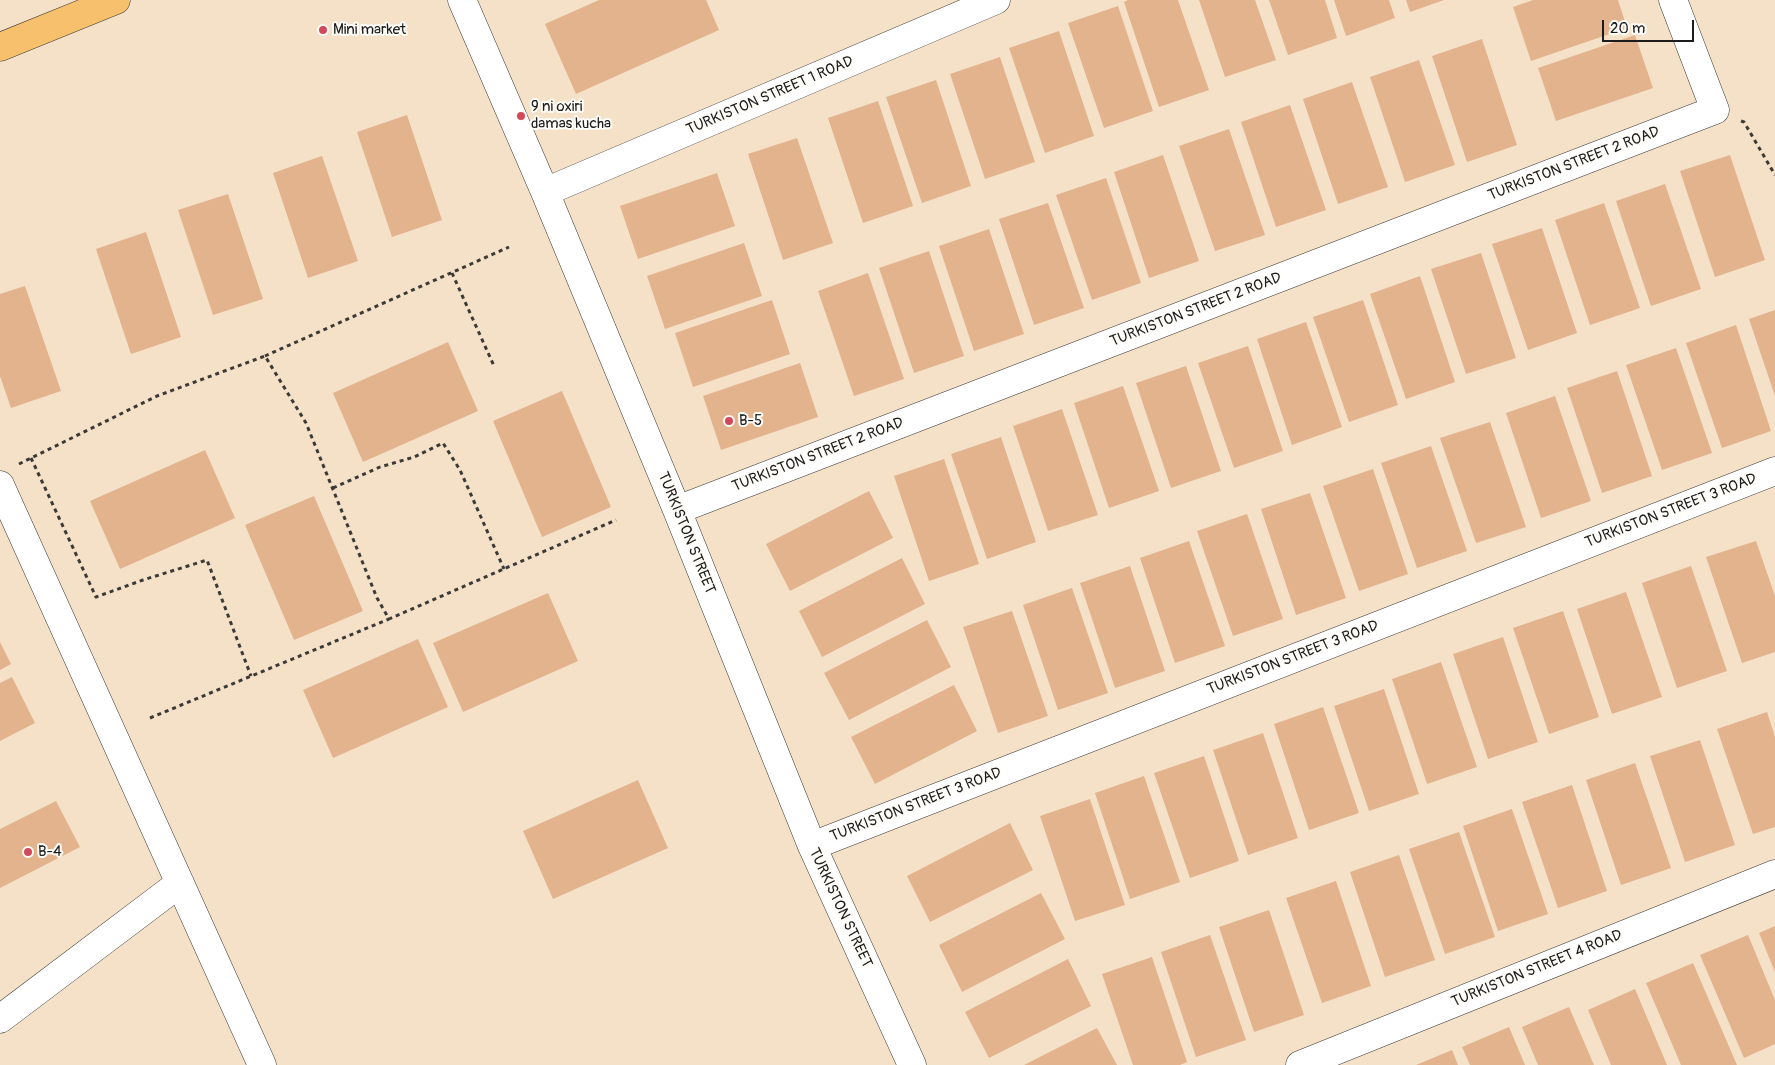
<!DOCTYPE html>
<meta charset="utf-8">
<style>
body{margin:0}
#map{position:relative;width:1775px;height:1065px;overflow:hidden;background:#f4e1c7;font-family:Pangolin,sans-serif}
canvas{display:block}
.scale{position:absolute;left:1602px;top:20px;width:92px;height:22px;box-sizing:border-box;border:2px solid #1c1c1c;border-top:0;padding-left:6px;font-size:15px;line-height:18px;white-space:nowrap;color:#1c1c1c;-webkit-text-stroke:4px #fdfcf7;paint-order:stroke}
</style>
<div id="map">
<canvas width="1775" height="1065"></canvas>
<div class="scale">20 m</div>
</div>
<script>
const ctx = document.querySelector('canvas').getContext('2d');
ctx.lineJoin = 'round';
function fill(path, color) {
  ctx.fillStyle = color;
  ctx.fill(path, 'evenodd');
}
function poly(rows) {
  const path = new Path2D();
  for (const r of rows) {
    path.moveTo(r[0], r[1]);
    for (let i = 2; i < r.length; i += 2) path.lineTo(r[i], r[i + 1]);
  }
  return path;
}
function stroke(path, color, width, dash) {
  ctx.strokeStyle = color;
  ctx.lineWidth = width;
  ctx.lineCap = dash ? 'butt' : 'round';
  ctx.setLineDash(dash || []);
  ctx.stroke(path);
}
function drawText(font, color, halo, rows, align = 'center') {
  ctx.font = font + ' Pangolin,sans-serif';
  ctx.lineWidth = 4;
  ctx.setLineDash([]);
  ctx.textBaseline = 'middle';
  ctx.strokeStyle = halo;
  ctx.fillStyle = color;
  for (const [text, x, y, turn = 0] of rows) {
    ctx.save();
    ctx.translate(x, y);
    ctx.rotate((+turn || 0) * Math.PI / 180);
    ctx.textAlign = isNaN(turn) ? turn : align;
    if (halo) ctx.strokeText(text, 0, 0);
    ctx.fillText(text, 0, 0);
    ctx.restore();
  }
}
fill(poly([
 [599,0,706,0,719,30,576,94,545,24],
 [1128,0,1178,0,1209,90,1159,107,1124,2],
 [1199,0,1255,0,1276,60,1225,77],
 [1269,0,1325,0,1337,38,1288,55],
 [1334,0,1389,0,1395,18,1346,36],
 [1406,0,1444,0,1410,12],
 [1533,0,1618,0,1627,28,1531,61,1513,7],
 [1118,6,1153,111,1104,128,1068,23],
 [1059,31,1094,136,1045,153,1009,48],
 [1635,35,1653,88,1556,121,1538,68],
 [1482,39,1517,145,1467,162,1432,56],
 [1000,57,1035,162,985,179,950,74],
 [1419,60,1455,165,1405,182,1370,77],
 [936,80,971,186,922,203,886,97],
 [1352,82,1388,187,1338,204,1303,99],
 [878,101,913,206,863,223,828,118],
 [1290,105,1326,210,1276,227,1241,122],
 [407,115,442,220,392,237,357,132],
 [1229,129,1265,235,1215,251,1179,146],
 [797,138,833,243,783,260,748,154],
 [1163,155,1199,261,1149,278,1114,172],
 [1730,155,1765,260,1715,277,1680,171],
 [322,156,358,261,308,278,273,173],
 [717,173,735,226,638,259,620,206],
 [1106,178,1141,283,1092,300,1056,195],
 [1665,184,1701,289,1651,306,1616,201],
 [228,194,263,299,213,315,178,210],
 [1048,203,1084,308,1034,325,999,219],
 [1604,203,1640,308,1590,325,1555,220],
 [1542,228,1577,333,1528,350,1492,244],
 [989,229,1024,334,974,351,939,246],
 [146,232,181,337,131,354,96,249],
 [744,243,762,296,665,329,647,276],
 [929,251,964,356,914,373,879,268],
 [1481,253,1516,358,1466,374,1431,269],
 [868,273,904,379,854,396,818,291],
 [1420,276,1455,382,1406,399,1370,294],
 [25,286,61,391,11,408,0,376,0,294],
 [772,300,790,354,693,387,675,333],
 [1363,300,1398,405,1349,422,1313,317],
 [1775,310,1775,396,1749,319],
 [1306,322,1342,427,1292,445,1257,339],
 [1736,325,1771,431,1722,448,1686,343],
 [448,342,478,411,363,462,333,393],
 [1248,346,1283,451,1234,468,1198,363],
 [1676,348,1712,453,1662,470,1626,365],
 [800,363,818,417,721,450,703,396],
 [1186,366,1221,471,1171,488,1136,383],
 [1617,371,1652,476,1602,493,1567,388],
 [1123,386,1159,491,1109,508,1074,403],
 [562,391,611,507,542,537,493,421],
 [1555,396,1591,501,1541,518,1506,413],
 [1062,409,1098,515,1048,531,1013,426],
 [1490,422,1526,527,1476,543,1440,438],
 [1001,437,1036,542,987,559,951,454],
 [1431,446,1467,551,1417,568,1381,463],
 [205,450,235,518,120,569,90,501],
 [944,459,979,564,929,581,894,476],
 [1373,469,1408,574,1359,591,1323,486],
 [869,491,893,538,790,591,766,544],
 [1310,493,1346,598,1296,615,1261,509],
 [314,496,363,611,294,640,245,525],
 [1247,514,1283,619,1233,636,1197,531],
 [1189,541,1225,646,1175,663,1140,558],
 [1756,541,1775,596,1775,652,1742,663,1706,557],
 [902,558,925,604,822,657,799,611],
 [1130,566,1165,671,1115,688,1080,583],
 [1691,566,1727,671,1677,688,1642,583],
 [1072,588,1108,693,1058,710,1023,605],
 [1626,592,1662,697,1612,714,1577,609],
 [548,593,578,661,463,712,433,643],
 [1012,611,1048,716,998,733,963,627],
 [1563,611,1599,717,1549,734,1513,628],
 [927,620,951,667,849,720,824,673],
 [1503,637,1538,742,1488,759,1453,654],
 [418,639,448,707,333,758,303,690],
 [0,642,11,664,0,670],
 [1441,662,1477,767,1427,784,1392,679],
 [12,677,35,723,0,741,0,683],
 [954,685,977,731,875,784,851,737],
 [1384,689,1419,794,1369,811,1334,706],
 [1323,707,1359,813,1309,830,1274,724],
 [1767,712,1775,737,1775,827,1753,834,1717,729],
 [1263,733,1298,838,1248,855,1213,750],
 [1700,740,1735,845,1685,862,1650,756],
 [1204,756,1239,861,1190,878,1154,773],
 [1635,763,1671,868,1621,885,1586,780],
 [1144,776,1180,882,1130,899,1095,793],
 [638,780,668,848,553,899,523,831],
 [1572,785,1607,891,1558,908,1522,802],
 [1090,799,1125,905,1075,921,1040,816],
 [56,801,80,847,0,888,0,829],
 [1512,809,1548,914,1498,931,1463,826],
 [1010,823,1033,870,930,922,907,876],
 [1459,832,1495,937,1445,954,1409,849],
 [1399,855,1435,960,1385,977,1350,872],
 [1336,881,1371,986,1322,1003,1286,898],
 [1041,893,1065,939,962,992,939,945],
 [1269,910,1304,1015,1254,1032,1219,927],
 [1775,926,1775,972,1759,933],
 [1210,935,1246,1040,1196,1057,1161,952],
 [1748,935,1775,1000,1775,1044,1744,1058,1700,955],
 [1152,957,1187,1062,1180,1065,1133,1065,1102,974],
 [1068,959,1091,1006,989,1058,965,1012],
 [1693,963,1737,1065,1681,1065,1646,983],
 [1635,989,1667,1065,1611,1065,1588,1010],
 [1569,1007,1594,1065,1538,1065,1522,1027],
 [1509,1027,1525,1065,1470,1065,1462,1047],
 [1097,1028,1117,1065,1024,1065],
 [1452,1050,1458,1065,1416,1065]
]), '#e3b38e');
const minor = poly([
 [462,0,545,192,677,510,812,846,912,1065],
 [545,192,996,0],
 [0,485,262,1065],
 [677,510,1715,110,1673,0],
 [812,846,1775,471],
 [0,1019,180,883],
 [1300,1065,1775,874]
]);
const major = poly([
 [0,47,116,0]
]);
stroke(minor, '#3c3a36', 29);
stroke(major, '#3c3a36', 29);
stroke(poly([
 [1741,121,1744,122,1775,175],
 [452,273,494,366],
 [265,356,509,247],
 [31,458,96,597,143,580,207,560,251,676],
 [19,464,157,396,265,356,306,423,377,598,389,619,616,520],
 [333,488,380,467,414,457,443,443,460,470,504,569],
 [150,718,389,619]
]), '#3c3a36', 3, [4, 4]);
stroke(minor, '#fff', 28);
stroke(major, '#f7c06c', 28);
for (const [x, y, r, color] of [
 [323,30,5,"#d1495b"],
 [521,116,5,"#d1495b"],
 [729,421,5,"#d1495b"],
 [28,852,5,"#d1495b"]
]) {
  const dot = new Path2D();
  dot.arc(x, y, r, 0, 2 * Math.PI);
  ctx.fillStyle = color;
  ctx.fill(dot);
  stroke(dot, '#fdfcf7', 2);
}
drawText('15px', '#1c1c1c', '#fdfcf7', [
 ["Mini market",333,30],
 ["9 ni oxiri",531,107],
 ["damas kucha",531,124],
 ["В-5",739,421],
 ["В-4",38,852]
], 'left');
drawText('15px', '#1c1c1c', '#fdfcf7', [
 ["TURKISTON STREET 1 ROAD",770,96,-23],
 ["TURKISTON STREET 2 ROAD",1574,164,-21],
 ["TURKISTON STREET 2 ROAD",1196,310,-21],
 ["TURKISTON STREET 2 ROAD",818,455,-21],
 ["TURKISTON STREET 3 ROAD",1671,511,-21],
 ["TURKISTON STREET",686,533,68],
 ["TURKISTON STREET 3 ROAD",1293,658,-21],
 ["TURKISTON STREET 3 ROAD",916,805,-21],
 ["TURKISTON STREET",840,908,65],
 ["TURKISTON STREET 4 ROAD",1537,969,-22]
]);
</script>
